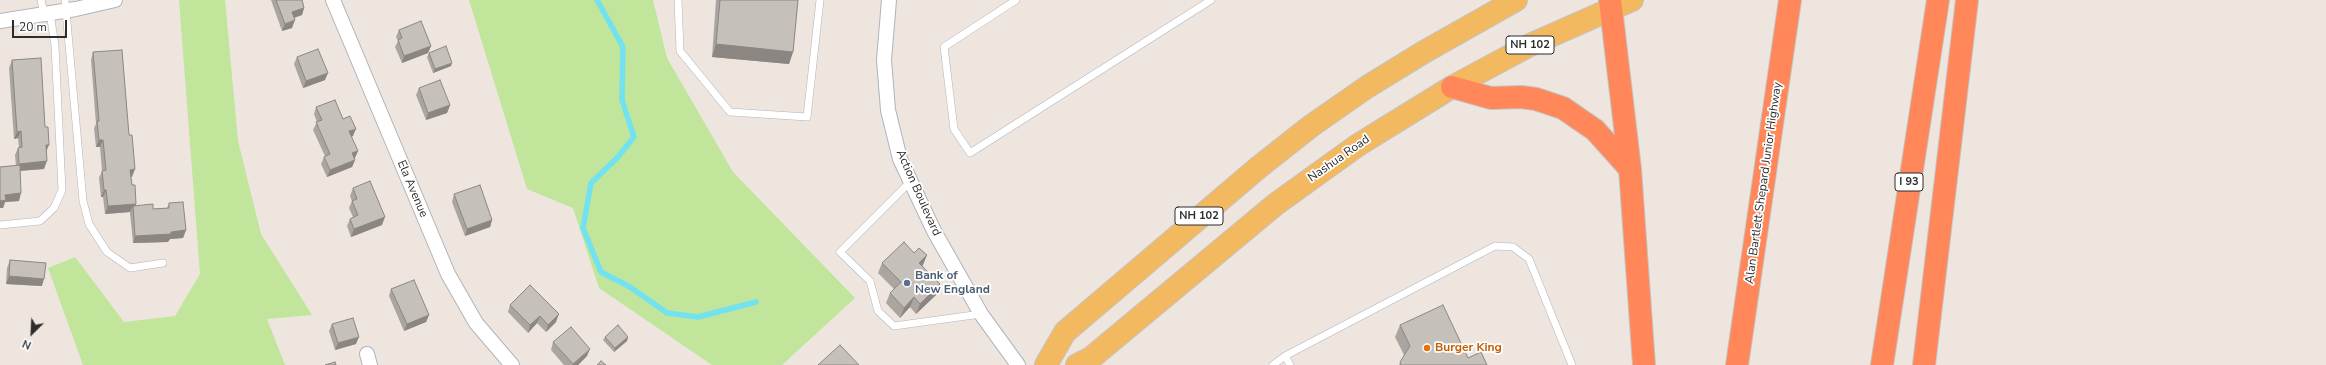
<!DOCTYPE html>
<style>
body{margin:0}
#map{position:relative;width:2326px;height:365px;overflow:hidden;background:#eee5df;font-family:"Nunito Sans",sans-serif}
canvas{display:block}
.north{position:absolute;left:12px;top:313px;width:40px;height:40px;-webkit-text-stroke:3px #fff;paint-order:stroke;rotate:204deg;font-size:11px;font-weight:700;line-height:16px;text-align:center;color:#2c2c2c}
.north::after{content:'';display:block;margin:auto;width:14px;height:18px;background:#2c2c2c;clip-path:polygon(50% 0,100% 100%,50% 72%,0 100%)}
.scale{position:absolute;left:12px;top:20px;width:55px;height:18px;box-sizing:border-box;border:2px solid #2c2c2c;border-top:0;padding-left:5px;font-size:12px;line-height:14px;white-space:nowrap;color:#2c2c2c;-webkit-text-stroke:3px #fff;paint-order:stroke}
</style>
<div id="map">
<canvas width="2326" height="365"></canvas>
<div class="north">N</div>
<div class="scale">20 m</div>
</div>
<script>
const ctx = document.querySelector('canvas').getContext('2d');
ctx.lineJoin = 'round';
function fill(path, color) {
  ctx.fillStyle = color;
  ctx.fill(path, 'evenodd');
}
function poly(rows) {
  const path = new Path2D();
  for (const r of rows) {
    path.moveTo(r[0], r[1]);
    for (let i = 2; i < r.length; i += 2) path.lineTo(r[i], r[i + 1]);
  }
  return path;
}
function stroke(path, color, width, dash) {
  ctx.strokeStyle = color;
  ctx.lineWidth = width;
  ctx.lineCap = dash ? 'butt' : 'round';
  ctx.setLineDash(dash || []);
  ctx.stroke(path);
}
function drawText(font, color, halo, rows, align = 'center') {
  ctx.font = font + ' "Nunito Sans",sans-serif';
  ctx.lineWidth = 3.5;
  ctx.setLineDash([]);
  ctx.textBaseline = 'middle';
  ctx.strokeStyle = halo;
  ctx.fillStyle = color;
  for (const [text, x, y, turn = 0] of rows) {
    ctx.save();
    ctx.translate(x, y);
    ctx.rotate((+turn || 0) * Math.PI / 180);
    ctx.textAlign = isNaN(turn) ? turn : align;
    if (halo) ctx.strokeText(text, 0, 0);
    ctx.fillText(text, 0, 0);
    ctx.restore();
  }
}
fill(poly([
 [179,0,225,0,238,141,261,234,312,315,267,319,285,365,83,365,48,268,75,257,124,322,175,316,200,274],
 [469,0,653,0,667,58,733,172,855,298,782,365,712,365,599,288,573,208,527,189]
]), '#c0e59b');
stroke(poly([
 [597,0,623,47,622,100,634,137,617,158,591,183,583,228,601,272,630,287,667,313,698,317,756,302]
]), '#72e2f0', 5.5);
const service = poly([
 [41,0,44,14],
 [65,0,83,201,89,224,107,252,130,268,163,263],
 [678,0,680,51,730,112,807,117,820,0],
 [1016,0,944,47,954,129,970,153,1211,0],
 [911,181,840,252,870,281,878,311,894,326,981,314],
 [0,225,40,221,54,208,62,190,55,46,50,13],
 [1285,356,1290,365],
 [1273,365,1285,356,1495,246,1513,247,1529,259,1572,365]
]);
const minor = poly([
 [333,0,448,274,476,323,512,365],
 [889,0,884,60,888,110,900,159,934,231,981,314,1018,365],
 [0,21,76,9,115,0],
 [367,354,370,365]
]);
const primary = poly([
 [1046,365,1065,332,1259,167,1311,126,1367,87,1424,52,1516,0],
 [1077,365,1091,358,1276,204,1358,145,1452,87,1532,44,1632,0]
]);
const motorway = poly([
 [1610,0,1630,169,1644,365],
 [1452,87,1491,98,1521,97,1536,99,1563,108,1595,130,1630,169],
 [1737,365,1790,0],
 [1882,365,1938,0],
 [1924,365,1967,0]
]);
stroke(service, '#afb4bc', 8);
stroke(minor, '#afb4bc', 16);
stroke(primary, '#c4c4c4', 24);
stroke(motorway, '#c4c4c4', 24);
stroke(service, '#fff', 7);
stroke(minor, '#fff', 14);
stroke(primary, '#f2b960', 22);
stroke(motorway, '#ff8759', 22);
fill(poly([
 [271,0,302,0,304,8,302,15,294,18,292,28,282,31],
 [716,0,798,0,793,52,789,64,712,57],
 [399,30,431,46,428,53,402,63,395,47,398,41,396,37],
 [93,52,132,177,131,177,132,185,136,204,136,206,153,209,167,208,169,203,186,230,183,238,170,239,168,242,133,243,130,213,130,212,105,214,103,197,101,197,99,178,102,171,100,147,96,147,94,128,96,124,91,60],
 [429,53,451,66,433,73,427,57],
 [297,57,325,80,303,88,294,64],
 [12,60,46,151,44,169,20,171,19,201,5,202,3,208,0,208,0,167,16,166,15,155,18,148,19,148,18,138,14,139,9,68],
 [419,88,450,105,447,113,426,120,416,95],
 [316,107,343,119,353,136,351,137,358,151,354,159,355,160,352,167,327,177,321,164,324,157,325,156,313,130,317,122,314,114],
 [353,188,382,225,351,237,347,226,350,219,353,217,349,208,352,201,350,196],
 [454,194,492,220,490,227,465,236,452,202],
 [914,253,927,255,922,266,937,294,916,314,910,307,900,318,886,303,890,293,894,289,878,273,882,263],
 [10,260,42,286,6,284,7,268],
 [391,289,429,315,426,322,404,331,389,296],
 [510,305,556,322,546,332,537,323,528,333,508,312],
 [332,324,356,344,335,350,329,331],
 [1400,325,1468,358,1487,365,1399,365,1404,355,1395,337],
 [605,337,628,337,627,341,614,352,603,340],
 [553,342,587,356,578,365,564,365,551,350]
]), '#aaa5a0');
fill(poly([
 [304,8,302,15,290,19,292,12],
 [295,20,292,28,282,31,285,24],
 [716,44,793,52,789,64,712,57],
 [431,46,428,53,402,63,404,56],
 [452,63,451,66,433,73,435,69],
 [328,73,325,80,303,88,306,81],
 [450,105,447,113,426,120,428,113],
 [356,129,353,136,346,138,349,131],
 [21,131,18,138,14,139,17,132],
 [99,140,103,140,100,147,96,147],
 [46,145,49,145,46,152],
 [358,151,355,158,350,161,352,153],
 [355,160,352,167,327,177,330,170],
 [47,161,44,169,16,171,19,164],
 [135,169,132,177,127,177,130,170],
 [104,190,106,190,103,197,101,197],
 [21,193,19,201,5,202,3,208,0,208,0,201,5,195],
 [136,204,134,211,133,206,130,212,105,214,108,206],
 [385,217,382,225,351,237,354,229],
 [492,220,490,227,465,236,467,229],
 [186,230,183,238,170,239,168,242,133,243,135,236],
 [927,255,923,265,915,273,919,263],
 [9,276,44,279,42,286,6,284],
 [940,284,937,294,916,314,920,304],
 [914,297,910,307,900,318,904,308],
 [559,314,556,322,546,332,548,325],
 [429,315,426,322,404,331,407,324],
 [540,316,537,323,528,333,530,325],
 [359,337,356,344,335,350,338,343],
 [628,337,627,341,614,352,615,348],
 [590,349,587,356,578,365,573,365]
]), '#8b8682');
const building = poly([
 [276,0,302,0,304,8,292,12,295,20,285,24,276,0],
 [720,0,798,0,793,52,716,44,720,0],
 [421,21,431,46,404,56,398,40,402,38,399,30,421,21],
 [446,46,452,63,435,69,429,53,446,46],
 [318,49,328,73,306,81,297,57,318,49],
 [122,50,129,135,132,135,135,169,130,170,132,185,135,185,136,204,108,206,106,190,104,190,102,171,106,170,103,140,99,140,97,121,99,121,93,52,122,50],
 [41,58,45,127,48,127,49,145,46,145,47,161,19,164,18,148,22,147,21,131,17,132,12,60,41,58],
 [440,80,450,105,428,113,419,88,440,80],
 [335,100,343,119,350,116,356,129,349,131,358,151,352,153,355,160,330,170,324,157,330,154,316,122,322,120,316,107,335,100],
 [20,165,21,193,5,195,6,200,0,201,0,167,20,165],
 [370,181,385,217,354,229,350,219,358,215,352,201,357,199,353,188,370,181],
 [480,185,492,220,467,229,454,194,480,185],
 [183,202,186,230,171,232,171,234,135,236,133,206,153,204,153,209,169,208,169,203,183,202],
 [904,242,914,253,919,248,927,255,919,263,940,284,920,304,914,297,904,308,890,293,901,282,882,263,904,242],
 [10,260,46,263,44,279,9,276,10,260],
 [414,280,429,315,407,324,391,289,414,280],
 [530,285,559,314,548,325,540,316,530,325,510,305,530,285],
 [1443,305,1468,358,1481,352,1487,365,1401,365,1400,362,1410,346,1400,325,1443,305],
 [353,318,359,337,338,343,332,324,353,318],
 [618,325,628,337,615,348,605,337,618,325],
 [571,327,590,349,573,364,553,342,571,327],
 [840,345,859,365,818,365,840,345],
 [601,361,606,365,597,365,601,361],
 [335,362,336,365,325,365,335,362]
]);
fill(building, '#c6c0ba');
stroke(building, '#8b8682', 1);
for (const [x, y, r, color] of [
 [907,283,4,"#5c6f8a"],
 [1427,348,4,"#e8710a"]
]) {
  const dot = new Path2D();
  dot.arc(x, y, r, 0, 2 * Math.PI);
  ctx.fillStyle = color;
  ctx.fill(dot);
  stroke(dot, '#fff', 1.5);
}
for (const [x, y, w] of [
 [1530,45,48],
 [1909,182,28],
 [1199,216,48]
]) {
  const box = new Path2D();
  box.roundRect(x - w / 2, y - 9, w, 18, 3);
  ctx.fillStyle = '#fff';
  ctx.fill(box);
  stroke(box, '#2c2c2c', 1);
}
drawText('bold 11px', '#2c2c2c', null, [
 ["NH 102",1530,45],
 ["I 93",1909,182],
 ["NH 102",1199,216]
]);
drawText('12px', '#2c2c2c', '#fff', [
 ["Nashua Road",1339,159,-35],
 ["Alan Bartlett Shepard Junior Highway",1764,183,-82],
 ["Ela Avenue",412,189,67],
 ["Action Boulevard",918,193,66]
]);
drawText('bold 12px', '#4e5e75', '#fff', [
 ["Bank of",915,276],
 ["New England",915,290]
], 'left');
drawText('bold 12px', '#c56008', '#fff', [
 ["Burger King",1435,348]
], 'left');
</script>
